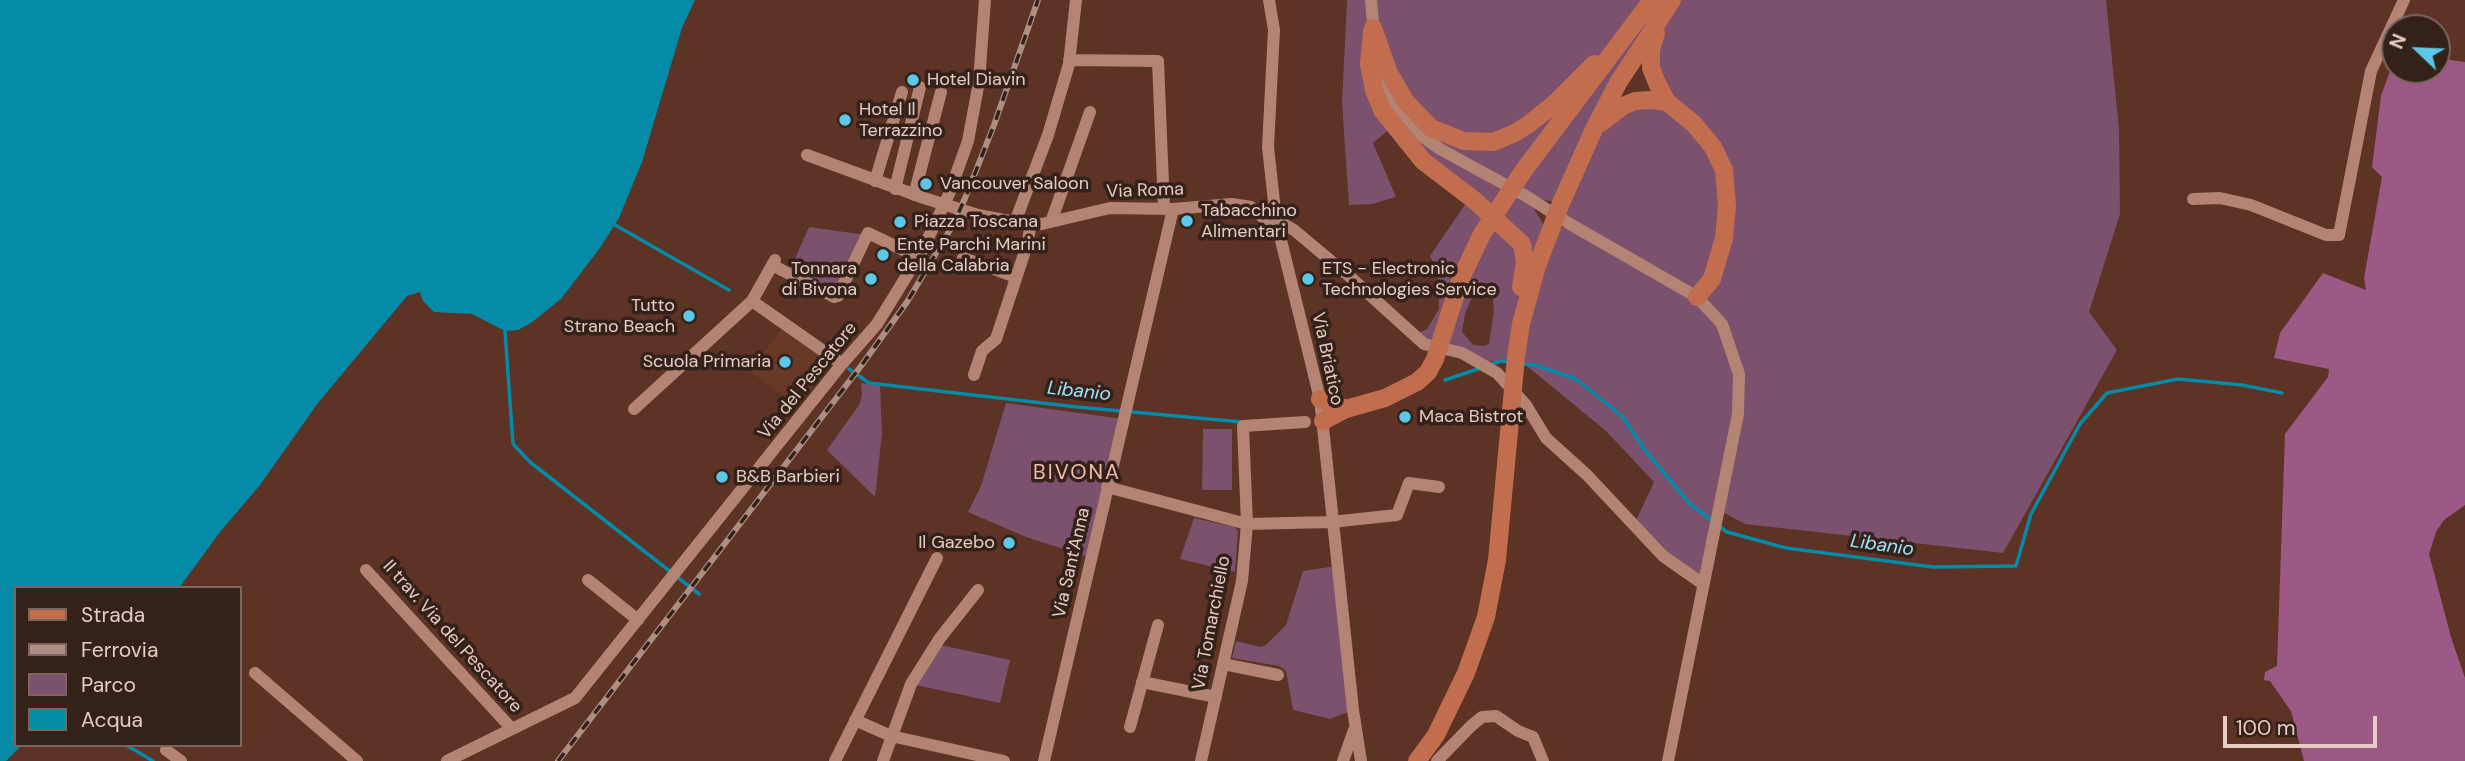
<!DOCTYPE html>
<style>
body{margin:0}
#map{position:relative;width:2465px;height:761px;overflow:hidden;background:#5c3324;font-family:"DM Sans",sans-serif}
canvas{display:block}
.legend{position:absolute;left:14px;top:586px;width:228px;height:161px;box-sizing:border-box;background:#34211a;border:2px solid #7b655e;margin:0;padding:9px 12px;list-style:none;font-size:21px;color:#e6ccc3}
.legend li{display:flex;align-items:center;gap:14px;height:35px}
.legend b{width:35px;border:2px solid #7b655e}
.north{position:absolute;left:2381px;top:14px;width:70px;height:70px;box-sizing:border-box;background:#34211a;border:2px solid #7b655e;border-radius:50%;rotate:293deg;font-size:19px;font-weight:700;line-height:28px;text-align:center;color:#e6ccc3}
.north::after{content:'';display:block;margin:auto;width:24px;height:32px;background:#5cc7e7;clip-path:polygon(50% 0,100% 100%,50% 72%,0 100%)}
.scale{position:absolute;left:2223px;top:716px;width:154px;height:32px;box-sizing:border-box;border:4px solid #e6ccc3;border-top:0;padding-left:9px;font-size:21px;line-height:24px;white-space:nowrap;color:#e6ccc3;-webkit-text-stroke:5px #34211a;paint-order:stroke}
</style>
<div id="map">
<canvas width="2465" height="761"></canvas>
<ul class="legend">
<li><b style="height:9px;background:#c16d4e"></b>Strada</li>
<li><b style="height:9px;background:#ae8e82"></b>Ferrovia</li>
<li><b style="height:19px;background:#7c516d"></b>Parco</li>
<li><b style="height:19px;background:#058aa8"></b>Acqua</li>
</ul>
<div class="north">N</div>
<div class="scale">100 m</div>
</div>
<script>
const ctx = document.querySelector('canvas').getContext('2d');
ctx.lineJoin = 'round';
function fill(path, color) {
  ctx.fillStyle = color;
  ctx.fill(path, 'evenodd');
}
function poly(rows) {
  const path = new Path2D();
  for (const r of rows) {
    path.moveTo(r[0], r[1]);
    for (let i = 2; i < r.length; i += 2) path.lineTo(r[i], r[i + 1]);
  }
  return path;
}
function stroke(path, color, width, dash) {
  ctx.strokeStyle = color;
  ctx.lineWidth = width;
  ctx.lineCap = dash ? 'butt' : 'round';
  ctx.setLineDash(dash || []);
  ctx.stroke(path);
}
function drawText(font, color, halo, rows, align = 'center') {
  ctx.font = font + ' "DM Sans",sans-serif';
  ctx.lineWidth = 7;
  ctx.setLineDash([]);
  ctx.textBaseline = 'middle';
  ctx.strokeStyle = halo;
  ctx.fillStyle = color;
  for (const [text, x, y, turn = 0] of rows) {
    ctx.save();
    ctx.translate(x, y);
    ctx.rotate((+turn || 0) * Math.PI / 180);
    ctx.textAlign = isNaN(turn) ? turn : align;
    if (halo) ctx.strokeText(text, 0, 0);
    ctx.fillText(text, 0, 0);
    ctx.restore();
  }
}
fill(poly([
 [782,328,823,356,817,365,825,371,798,405,750,372]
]), '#693928');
fill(poly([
 [1347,0,2106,0,2119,129,2120,214,2089,312,2117,350,2003,553,1745,524,1719,510,1703,584,1634,525,1654,482,1606,431,1516,357,1501,361,1478,362,1414,335,1427,329,1439,309,1438,272,1430,256,1466,203,1390,129,1373,143,1396,197,1372,204,1349,205,1342,103],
 [1651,50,1666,102,1651,100,1596,125],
 [1527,197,1561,203,1570,224,1549,234],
 [1491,283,1494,310,1489,344,1484,346,1473,345,1462,332,1465,314,1476,287,1482,284],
 [809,227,866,235,838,296,788,274],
 [861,383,880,386,882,434,875,497,827,450,859,405,862,395],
 [1006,403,1123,419,1091,558,1026,537,968,512,981,486],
 [1203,429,1232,429,1232,490,1202,490],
 [1194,518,1235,527,1238,531,1235,572,1180,559],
 [1336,566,1353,710,1330,719,1293,710,1286,671,1279,666,1232,658,1236,641,1261,647,1266,645,1286,625,1303,571],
 [936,644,1010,660,1000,703,911,684]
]), '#7c516d');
fill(poly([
 [2395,57,2395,70,2437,70,2437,58,2465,62,2465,505,2444,520,2436,532,2429,554,2451,637,2465,678,2465,761,2304,761,2291,711,2270,681,2264,680,2265,672,2277,666,2285,434,2328,377,2329,369,2274,358,2280,333,2323,273,2366,290,2364,278,2382,177,2372,167,2381,96]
]), '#9c5986');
fill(poly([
 [0,0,695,0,682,28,642,162,619,218,600,248,561,299,531,323,518,330,505,331,472,314,434,312,423,301,420,292,407,296,318,403,260,485,220,532,179,588,16,588,16,745,22,745,6,761,0,761]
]), '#058aa8');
stroke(poly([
 [615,225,729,290],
 [505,331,513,444,530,462,699,594],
 [1492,364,1501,361,1511,362],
 [1522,364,1535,365,1576,379,1622,416,1644,449,1691,505,1713,521],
 [849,369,869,383,1077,407,1242,422],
 [1445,380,1481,368],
 [1719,526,1727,532,1786,548,1933,567,2016,566,2031,514,2080,424,2107,393,2178,379,2242,385,2282,393],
 [126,745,153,761]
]), '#058aa8', 3.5);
stroke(poly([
 [1269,0,1274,30,1268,147,1276,220,1320,399,1353,710,1361,761],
 [1371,0,1374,35],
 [1069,60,1158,61,1164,209],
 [1378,63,1390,99,1399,114,1412,129,1440,149,1526,196,1570,224,1697,297,1722,324,1739,374,1738,414,1668,761],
 [807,155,924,198,978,215,1015,222,1042,224,1110,208,1173,209,1232,204,1251,207,1278,231],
 [875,181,902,92],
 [895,189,920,87],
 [914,195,941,92],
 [2193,199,2220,198,2251,205,2326,235,2339,235,2371,71,2404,0],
 [1276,220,1294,230,1349,276,1424,344,1462,353,1497,373,1526,405,1546,438,1587,475,1663,556,1703,584],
 [1015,222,1048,135,1069,64,1076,0],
 [1051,222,1090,112],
 [963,258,1016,277],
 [775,260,752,301,842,364],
 [772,265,834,297,838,296,868,233,918,257],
 [974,375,982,351,996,339,1027,245,1031,224],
 [634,409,752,301],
 [1107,487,1247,524,1331,522,1397,515,1409,483,1439,487],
 [366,570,512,729],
 [588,580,638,620],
 [1223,664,1278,675],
 [255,673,357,761],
 [1142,682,1216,697],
 [855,720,891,736,1004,761],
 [1130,727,1158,625],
 [166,750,181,761],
 [447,761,575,698,842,364,877,324,922,251,949,194,968,141,979,82,985,0],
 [835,761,937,558],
 [883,761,911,684,940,638,978,590],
 [1044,761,1173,209],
 [1201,761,1242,581,1247,524,1243,426,1305,422],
 [1343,761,1354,730],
 [1437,761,1471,726,1482,717,1496,716,1518,731,1533,737,1543,761]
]), '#b38373', 12);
stroke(poly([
 [1373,28,1389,73,1406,102,1431,128,1464,141,1493,142,1515,133,1529,124,1554,104,1594,64],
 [1372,32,1369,64,1374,90,1382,110,1423,161,1474,200,1522,244,1525,262,1521,287],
 [1656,33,1651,50,1651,68,1657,83,1667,102,1694,124,1713,147,1724,170,1727,206,1724,238,1712,279,1697,297],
 [1601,123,1623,106,1635,101,1651,100,1667,102],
 [1320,399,1346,409],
 [1323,421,1346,409,1385,398,1417,382,1428,372,1435,359,1461,278,1482,234,1524,170,1652,0],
 [1417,761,1436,735,1466,673,1486,617,1497,560,1516,357,1521,324,1537,266,1561,203,1595,127,1618,83,1672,0]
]), '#c16d4e', 18);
const rail = poly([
 [558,761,861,366,907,302,954,223,966,196,994,125,1038,0]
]);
stroke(rail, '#ae8e82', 6);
stroke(rail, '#34211a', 3.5, [10]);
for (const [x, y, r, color] of [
 [913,80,7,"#5cc7e7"],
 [845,120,7,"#5cc7e7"],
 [926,184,7,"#5cc7e7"],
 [1187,221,7,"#5cc7e7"],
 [900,222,7,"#5cc7e7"],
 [883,255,7,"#5cc7e7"],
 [871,279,7,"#5cc7e7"],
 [1308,279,7,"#5cc7e7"],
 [689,316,7,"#5cc7e7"],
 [785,362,7,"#5cc7e7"],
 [1405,417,7,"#5cc7e7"],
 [722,477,7,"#5cc7e7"],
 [1009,543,7,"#5cc7e7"]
]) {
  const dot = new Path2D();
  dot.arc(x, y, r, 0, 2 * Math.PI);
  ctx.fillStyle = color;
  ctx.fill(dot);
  stroke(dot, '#34211a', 2.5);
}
drawText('18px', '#e6ccc3', '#34211a', [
 ["Hotel Diavin",927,80],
 ["Hotel Il",859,110],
 ["Terrazzino",859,131],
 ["Vancouver Saloon",940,184],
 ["Tabacchino",1201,211],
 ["Alimentari",1201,232],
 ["Piazza Toscana",914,222],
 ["Ente Parchi Marini",897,245],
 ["della Calabria",897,266],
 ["Tonnara",857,269,"right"],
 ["di Bivona",857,290,"right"],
 ["ETS - Electronic",1322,269],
 ["Technologies Service",1322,290],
 ["Tutto",675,306,"right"],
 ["Strano Beach",675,327,"right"],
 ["Scuola Primaria",771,362,"right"],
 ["Maca Bistrot",1419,417],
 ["B&B Barbieri",736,477],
 ["Il Gazebo",995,543,"right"]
], 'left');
drawText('18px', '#e6ccc3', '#34211a', [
 ["Via Roma",1145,191,-2],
 ["Via Briatico",1327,359,78],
 ["Via del Pescatore",808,381,-51],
 ["Via Sant'Anna",1072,563,-77],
 ["Via Tomarchiello",1212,623,-79],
 ["II trav. Via del Pescatore",452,637,48]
]);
drawText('italic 19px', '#9ae6fe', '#34211a', [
 ["Libanio",1079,392,6],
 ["Libanio",1882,546,8]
]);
ctx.letterSpacing = '2px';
drawText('21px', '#f1beac', '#34211a', [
 ["BIVONA",1077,473]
]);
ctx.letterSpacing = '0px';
</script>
